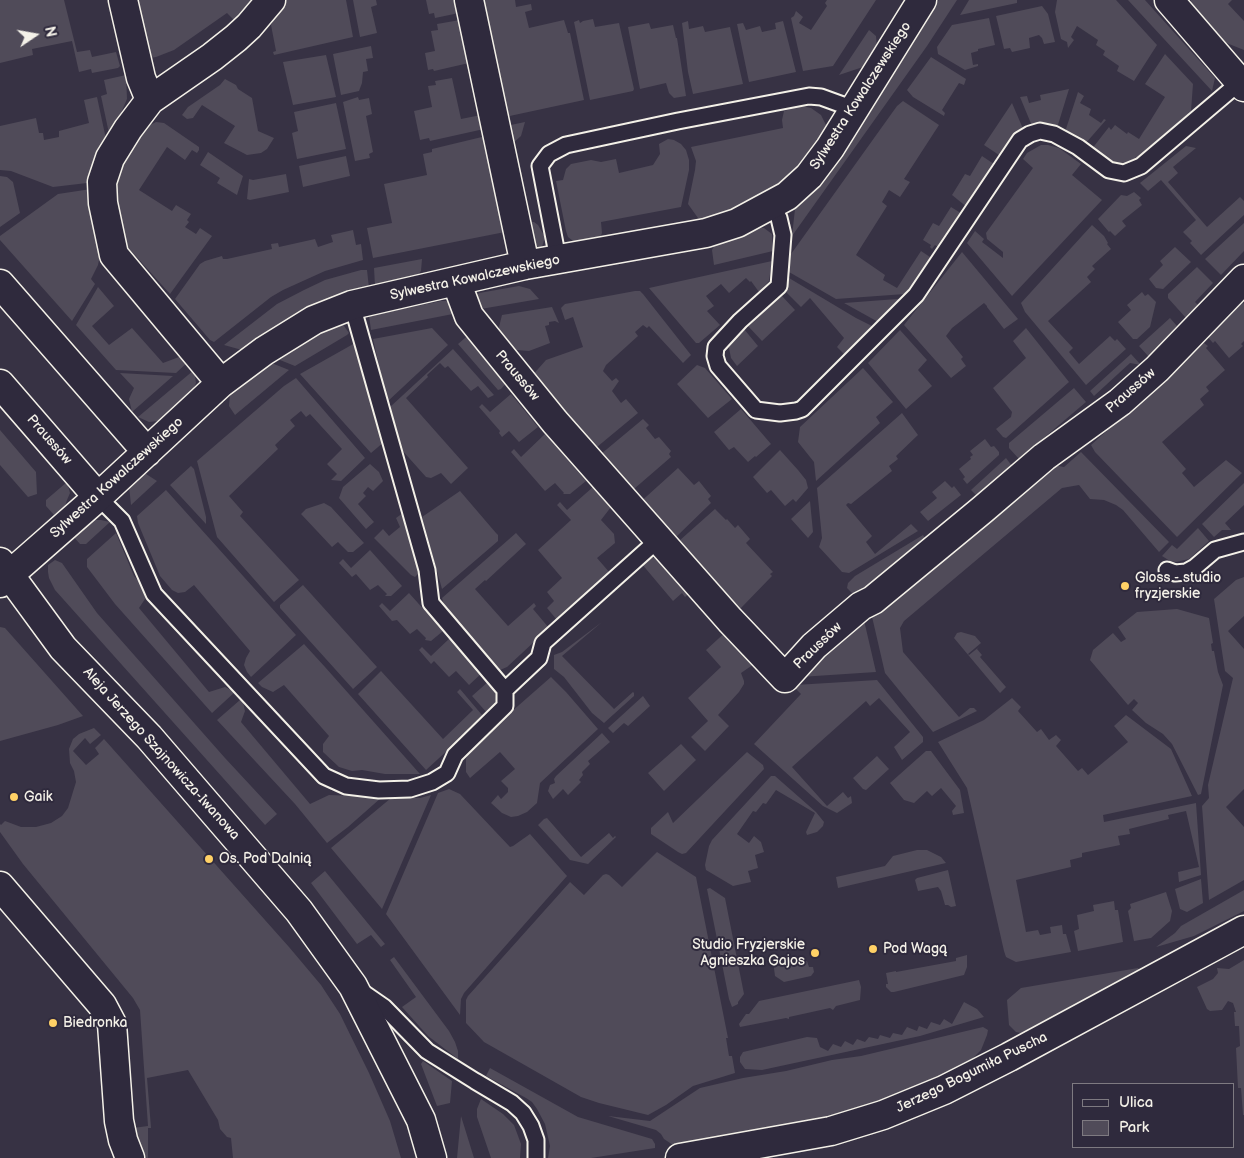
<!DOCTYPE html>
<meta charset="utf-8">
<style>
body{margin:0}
#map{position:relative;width:1244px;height:1158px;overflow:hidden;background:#373244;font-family:"Balsamiq Sans",sans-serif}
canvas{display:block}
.legend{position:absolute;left:1072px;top:1083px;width:162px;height:65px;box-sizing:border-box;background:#2f2a3d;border:1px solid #7e7a81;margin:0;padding:6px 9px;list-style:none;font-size:15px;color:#f4f1e8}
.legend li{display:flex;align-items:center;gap:10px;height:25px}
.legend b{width:25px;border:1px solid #7e7a81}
.north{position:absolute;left:10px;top:10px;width:50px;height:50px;-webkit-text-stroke:4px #2f2a3d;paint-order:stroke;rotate:78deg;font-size:14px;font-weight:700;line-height:20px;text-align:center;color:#f4f1e8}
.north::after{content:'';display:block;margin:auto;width:18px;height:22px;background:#f4f1e8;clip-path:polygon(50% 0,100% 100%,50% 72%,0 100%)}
</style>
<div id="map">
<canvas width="1244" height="1158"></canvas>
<ul class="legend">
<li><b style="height:6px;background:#2f2a3d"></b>Ulica</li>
<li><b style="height:14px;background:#504b59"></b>Park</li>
</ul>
<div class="north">N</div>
</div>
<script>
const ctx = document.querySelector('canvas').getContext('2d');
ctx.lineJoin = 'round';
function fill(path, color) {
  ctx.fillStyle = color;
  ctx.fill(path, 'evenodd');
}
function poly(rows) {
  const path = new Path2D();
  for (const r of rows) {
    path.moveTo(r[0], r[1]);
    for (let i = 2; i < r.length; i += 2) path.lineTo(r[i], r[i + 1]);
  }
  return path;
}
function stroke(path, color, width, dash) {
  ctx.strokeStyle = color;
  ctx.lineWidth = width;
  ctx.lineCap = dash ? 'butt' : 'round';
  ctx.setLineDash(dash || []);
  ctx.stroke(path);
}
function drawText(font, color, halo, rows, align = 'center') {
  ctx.font = font + ' "Balsamiq Sans",sans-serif';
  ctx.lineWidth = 4;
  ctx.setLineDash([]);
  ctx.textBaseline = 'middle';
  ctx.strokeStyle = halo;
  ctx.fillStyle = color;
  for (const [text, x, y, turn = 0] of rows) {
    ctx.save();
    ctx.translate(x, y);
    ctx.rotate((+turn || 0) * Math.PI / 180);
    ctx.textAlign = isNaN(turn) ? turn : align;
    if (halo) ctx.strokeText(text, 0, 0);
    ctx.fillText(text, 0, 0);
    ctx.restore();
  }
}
fill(poly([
 [0,0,64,0,77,52,90,50,92,57,116,52,120,66,118,68,92,73,91,69,79,72,72,41,32,49,33,55,0,63],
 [138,0,262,0,239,25,227,13,174,50,156,57,150,58],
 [284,0,346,0,353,37,274,55,273,52,276,51,271,25],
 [353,0,376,0,377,5,371,7,377,33,360,37],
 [426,0,456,0,459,13,435,18,434,13,429,14],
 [481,0,515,0,516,7,531,4,532,10,525,12,529,28,564,20,568,33,570,33,584,100,505,117],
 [827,0,876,0,833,66,803,71,791,18,794,16,796,11,803,17,799,23,811,30,827,6,825,3],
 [939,0,957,0,927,46,792,236,795,209,797,205,895,69,934,5],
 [969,0,1017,0,1017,3,960,15],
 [1057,0,1116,0,1157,45,1134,81,1117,71,1119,66,1103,55,1105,51,1096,45,1098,40,1077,26,1071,37,1074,40,1068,48,1067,42,1061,39,1055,12],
 [1128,0,1145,0,1215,78,1212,91],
 [1191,0,1232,0,1228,4,1244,21,1244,50,1224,42,1195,10,1191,4],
 [1042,6,1048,14,1055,42,1044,44,1042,38,1039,35,1029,38,1030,48,1012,52,1010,48,1004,49,996,16],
 [989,18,995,45,978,49,978,51,971,53,973,65,978,64,978,66,965,70,938,54,937,47,952,25],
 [593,19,595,27,619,23,634,89,633,91,590,100,574,22,579,20,580,23,583,21],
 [460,20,469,63,434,71,433,69,428,70,425,53,435,51,431,31,438,30,437,24],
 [688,21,689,29,703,26,705,32,730,27,743,84,693,94,688,72,682,23],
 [783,21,796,72,749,82,737,24,743,23,746,30,760,26,762,32,776,29,775,23],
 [649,23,651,29,673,25,676,38,677,38,686,96,674,98,669,93,666,83,640,89,628,27],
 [869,30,876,36,877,48,866,66,839,75],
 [371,46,373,58,366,59,368,71,363,72,362,83,359,91,341,95,333,54],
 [1165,54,1193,84,1191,111,1138,160,1125,166,1117,166,1091,150,1109,127,1111,130,1115,125,1127,134,1128,132,1139,139,1165,97,1145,84],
 [326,55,336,97,293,105,283,62],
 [931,57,966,79,964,85,959,83,942,110,945,113,944,116,913,97,907,90],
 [126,75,127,99,110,138,101,96,107,94,104,80],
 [452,78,461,119,481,115,484,129,430,141,429,138,420,140,414,111,432,107,428,86,436,85,435,81],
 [225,79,236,85,238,89,252,98,258,131,274,138,267,149,261,153,247,155,224,143,235,126,202,105,193,118,187,119,182,115,188,107,220,85],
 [1069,89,1057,128,1032,126,1020,97,1027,96,1029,103,1041,100,1040,95],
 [1078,92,1084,96,1080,103,1091,109,1089,115,1101,123,1104,119,1106,120,1085,144,1065,132],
 [97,97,106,139,94,163,87,183,53,187,11,171,0,170,0,126,36,118,39,133,43,133,44,140,59,137,59,131,89,123,84,100],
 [358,97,359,100,369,98,372,114,366,116,373,152,369,154,370,158,355,161,343,102],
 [903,101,939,125,904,179,910,182,900,197,889,190,882,202,887,206,856,255,885,275,883,280,897,288,921,251,933,259,905,294,836,299,789,272,791,254,897,106],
 [336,103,346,149,297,159,292,133,298,131,294,112],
 [1012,103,1024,131,1002,157,984,145],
 [801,106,811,108,821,115,826,125,826,131,825,138,786,181,745,206,712,220,702,220,698,218,688,204,695,170,696,161,691,147,783,128,782,120,784,111],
 [156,122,164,123,199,147,199,150,197,153,192,150,185,160,167,147,139,190,172,211,176,205,191,214,187,220,189,222,185,227,196,234,200,228,212,236,170,294,124,243,114,214,116,172,144,128],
 [525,122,521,136,513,143,528,222,534,222,538,225,545,237,542,247,534,254,501,127],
 [486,136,505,232,373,258,367,228,392,223,384,184,427,175,423,154,432,152,432,149],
 [668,139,674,140,681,144,686,150,689,160,689,170,681,207,601,222,602,233,599,240,577,244,568,237,566,231,556,181,563,180,566,169,571,164,591,160,601,162,616,159,619,173,653,165,660,154,659,144],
 [1041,145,1048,145,1059,148,1081,164,1072,175,1102,200,1012,296,967,243,975,231,984,239,982,242,1003,258,1003,252,987,239,986,233,1033,168,1023,159,1027,153],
 [1186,146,1196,148,1173,167,1178,173,1168,182,1207,227,1240,197,1244,201,1244,215,1201,255,1190,243,1192,241,1183,232,1196,220,1161,180,1148,191,1140,183],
 [208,152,243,176,237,195,217,183,220,178,200,165],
 [346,156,350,176,303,187,299,166],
 [982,156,997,166,968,208,952,195,965,174,970,176],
 [286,174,289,192,250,200,247,199,249,179,253,180],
 [0,176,7,177,13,182,20,213,0,227],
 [91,189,100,255,98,265,91,279,95,284,72,321,0,240,0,236,58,194],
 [1134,192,1141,198,1139,200,1142,205,1122,221,1126,226,1115,236,1110,231,1109,232,1098,219,1121,195,1127,196],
 [951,207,964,215,941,249,935,245,932,249,930,247,931,245,923,240,933,223,939,226],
 [1244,223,1244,251,1221,275,1205,259],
 [1092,225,1104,236,1108,243,1107,244,1111,249,1092,266,1095,269,1087,277,1091,282,1048,321,1073,348,1069,352,1079,364,1110,336,1115,341,1117,339,1126,349,1086,385,1025,312,1021,303],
 [757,227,764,228,772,234,773,251,714,265,712,250,714,246],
 [353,230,356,245,361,244,363,260,325,271,283,290,271,297,214,342,210,340,175,299,200,264,205,261,222,256,223,259,227,259,272,249,271,244,278,243,279,247,315,239,318,247,333,242,331,235],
 [1175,247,1191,262,1163,289,1156,288,1149,279,1163,265,1160,261],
 [962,252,1018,319,1004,329,987,307,987,306,984,303,952,328,946,336,963,357,961,359,966,366,951,378,904,325],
 [422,259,421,271,415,278,375,286,374,268],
 [772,261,769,281,759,292,751,281,750,282,746,278,729,293,721,284,706,296,714,306,707,311,720,325,699,343,696,343,649,288],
 [1197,267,1213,283,1195,302,1198,305,1186,318,1168,298,1168,294],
 [361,270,367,270,369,288,324,303,299,313,277,326,242,350,224,345,277,304,304,290,325,280],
 [789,278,856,318,876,328,847,357,837,347,844,338,810,298,801,307,786,292],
 [519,286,530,289,539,299,475,310,476,297,479,293],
 [98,287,114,306,92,326,109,345,132,328,163,363,179,357,183,358,188,362,176,373,116,370,76,325],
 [635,291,640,291,643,294,691,355,683,363,649,326,647,328,643,325,635,332,638,336,606,365,603,371,612,381,616,378,619,381,612,391,621,403,626,399,638,413,597,447,587,450,531,377,546,360,583,347,573,317,565,320,561,308,565,304],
 [1142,292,1145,296,1148,294,1156,302,1150,327,1137,339,1133,339,1118,322,1131,310,1127,305],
 [782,296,795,310,762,341,748,326],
 [1238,298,1244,304,1244,341,1241,344,1243,346,1229,358,1215,341,1213,343,1204,333],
 [897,299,902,300,890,313,886,313,880,323,844,303],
 [441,301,447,301,451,304,458,313,371,330,369,316],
 [552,307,559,323,555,321,549,322,549,325,545,326,550,343,529,351,504,349,500,344,499,327,502,315],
 [1170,318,1177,326,1149,357,1139,346],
 [342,323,349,333,347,335,295,366,275,358,322,331],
 [432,328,448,345,387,402,373,339],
 [1026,328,1069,382,1006,438,1003,437,996,429,1011,417,1012,412,993,388,1026,358,1013,341],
 [744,329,758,346,737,366,731,358,728,343],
 [900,330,927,360,918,370,932,386,906,409,868,363],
 [472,332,509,380,501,389,498,390,458,344],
 [355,343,384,442,371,453,300,374],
 [1204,343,1208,346,1206,348,1225,370,1206,387,1209,391,1200,399,1204,405,1162,442,1186,469,1182,473,1194,487,1226,460,1242,473,1177,537,1095,452,1091,445],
 [453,349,494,395,488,398,478,386,471,391,448,366,445,368,440,363,427,375,428,377,406,398,468,468,451,484,441,473,431,478,426,477,401,449,390,407],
 [1131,354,1141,365,1130,363,1094,396,1090,391],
 [269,362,289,370,235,415,229,406,230,394],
 [697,365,705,368,732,399,708,418,677,384],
 [863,368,893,402,876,417,880,423,816,481,814,462,798,442,800,427],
 [194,370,196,383,190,396,158,421,149,422,138,417],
 [120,373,173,376,132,412,129,399,134,388],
 [296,378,365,458,341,481,331,480,337,474,327,464,342,449,310,414,306,417,301,411,290,420,295,426,275,445,278,449,229,496,243,512,240,516,299,580,274,602,217,537,197,461,284,386],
 [1074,388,1086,402,1019,459,1009,448,1009,443],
 [511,394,538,427,519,442,509,431,502,437,499,433,500,431,479,407,482,404,490,412],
 [741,409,771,444,756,457,755,456,748,462,734,447,729,450,714,432],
 [902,413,918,435,896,456,898,459,889,466,892,471,851,504,848,503,846,505,872,536,866,542,875,554,911,524,918,531,849,573,842,572,819,547,822,538,817,488],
 [643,419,649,425,646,428,655,439,659,437,671,451,669,454,671,457,627,495,595,459],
 [0,430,36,472,37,494,28,497,0,465],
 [545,434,586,481,570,494,563,494,564,493,555,483,545,491,511,452,514,449,521,457],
 [985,439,991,447,994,446,999,452,999,455,967,484,963,479,965,477,959,469,971,459,970,457,973,455,970,451],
 [780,450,798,470,806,480,808,488,796,502,793,499,785,506,771,490,767,493,753,477],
 [1081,452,1169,542,1159,552,1123,510,1116,505,1104,500,1090,499,1079,485,1062,488,904,621,900,628,903,652,959,717,970,708,974,708,977,711,933,732,885,673,870,608,1047,464,1064,467],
 [1006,458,1012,466,977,496,971,490],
 [370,464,379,472,383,481,373,491,368,487,363,493,366,496,358,504,374,522,366,529,339,498,343,487],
 [191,466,194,469,206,517,206,524,170,485],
 [678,468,694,485,699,481,711,496,708,499,711,503,675,538,637,505],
 [143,472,157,481,131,505,129,486],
 [945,481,952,488,954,486,961,495,928,521,920,512,937,498,932,492],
 [67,482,70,493,67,500,65,506,54,515,46,506,46,500],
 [1244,483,1244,505,1225,523,1231,530,1222,530,1214,537,1202,524],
 [593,487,611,507,601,520,614,534,615,543,597,558,610,573,557,620,547,608,554,601,547,592,562,578,538,550,571,520,557,505,560,502,567,510],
 [166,490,296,635,251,677,247,672,244,665,246,658,250,651,194,585,185,592,178,593,172,590,160,576,138,523,137,516],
 [460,491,496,533,498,535,498,541,442,589,422,517],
 [810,501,813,532,808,538,791,519],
 [324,503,331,507,364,543,353,552,348,552,338,542,332,547,301,514,306,509],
 [715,509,726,520,727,519,735,528,738,525,750,539,746,543,773,572,770,574,772,576,740,609,734,608,679,541],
 [403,513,418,569,418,574,415,577,411,575,374,538,383,529,389,536,400,527,396,518],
 [92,520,101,520,110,522,86,544,80,544,72,535],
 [1198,528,1209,541,1189,559,1176,562,1170,561,1162,556,1172,545,1177,549],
 [116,533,134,576,144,588,145,599,139,608,209,692,225,687,235,692,212,713,115,604,87,567,87,559],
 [516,533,526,544,486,581,485,580,475,589,508,626,534,603,536,606,533,609,549,628,507,667,500,670,497,670,445,609,442,598],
 [923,535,925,538,861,593,855,596,847,588,848,583,855,576],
 [370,550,402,586,391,596,385,596,387,594,378,585,370,590,356,574,352,577,339,563,343,559,351,568],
 [659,557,693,590,685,597,682,593,673,601,641,563,652,558],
 [55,560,62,563,97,613,225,758,277,814,265,825,55,590,49,578,48,572,48,565],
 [1244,577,1244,616,1228,631,1244,649,1244,789,1226,807,1244,827,1244,880,1209,900,1202,806,1209,798,1208,785,1233,678,1225,671,1214,599,1236,580],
 [303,585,377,667,353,689,280,608,280,605],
 [409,593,443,631,431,641,425,640,426,638,417,629,410,634,397,620,392,621,379,606,382,603,390,611],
 [1177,609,1209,618,1213,643,1211,644,1212,651,1214,651,1218,672,1223,685,1201,794,1198,795,1172,744,1163,734,1146,723,1132,710,1138,703,1134,699,1128,705,1090,660,1093,650,1113,633,1121,642,1126,639,1118,627,1137,612],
 [863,616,876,672,800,677],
 [602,622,562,656,614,709,633,692,634,693,634,696,604,723,592,713,564,677,554,669,554,655,562,652],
 [0,627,5,628,83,716,58,725,0,741],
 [729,629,757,662,741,673,744,681,744,684,739,692,718,715,729,726,705,751,691,737,708,721,688,698,721,667,706,650],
 [961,632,975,636,981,643,968,654,969,655,979,647,977,649,982,655,980,657,1006,687,1000,693,954,638,957,633],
 [450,638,482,673,469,685,456,671,449,677,434,661,431,664,419,650,422,647,431,656],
 [304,644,325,667,420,774,385,774,362,770,352,771,339,767,323,752,323,744,329,736,284,685,273,692,262,687,258,683],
 [381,671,443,739,473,710,457,692,460,689,482,715,483,718,426,770,358,694],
 [551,677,566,692,598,729,540,783,537,803,527,812,518,816,511,817,502,813,491,803,498,795,501,799,508,792,508,788,501,781,515,769,500,752,470,778,466,772,466,759,470,748],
 [877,680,923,737,923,742,902,760,894,747,910,732,879,698,870,706,866,701,792,767,827,806,843,792,848,798,851,796,852,803,837,813,823,806,754,744,801,694,793,686,795,685],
 [489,681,497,692,499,697,496,707,488,714,472,696],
 [643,696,650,706,628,726,624,723,613,733,608,728],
 [1012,698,1021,707,1018,711,1037,732,1041,729,1049,740,1056,735,1061,740,1056,746,1078,771,1082,768,1088,775,1128,742,1114,726,1126,715,1171,749,1192,796,1103,815,1104,822,1196,803,1201,875,1179,882,1178,872,1199,867,1186,811,1168,815,1169,819,1129,829,1130,834,1118,836,1120,845,1082,853,1082,857,1070,860,1071,867,1016,880,1026,932,1038,930,1040,935,1051,933,1050,927,1062,925,1063,934,1066,934,1071,952,1016,962,1006,957,1004,951,967,788,938,742,984,720],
 [240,700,243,702,245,711,241,722,310,804,329,795,382,797,348,827,327,843,295,804,217,720],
 [94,728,101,735,90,744,85,738,73,751,86,765,99,754,95,748,104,739,289,947,321,985,340,1014,369,1073,390,1121,401,1158,233,1158,231,1138,227,1137,220,1129,218,1120,188,1070,147,1078,151,1128,148,1128,148,1158,142,1157,133,1128,148,1126,140,1010,133,998,23,864,0,832,0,824,1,825,5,821,21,827,36,827,51,823,62,816,68,808,76,782,74,771,70,763,69,749,73,739,79,734],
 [602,733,610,742,588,761,590,764,582,772,583,775,579,780,581,782,568,795,563,789,553,799,548,791,550,785,555,783,554,779,556,776],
 [681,744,696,760,664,791,648,773],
 [926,751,931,751,960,790,964,813,953,815,952,811,956,806,941,788,932,796,927,791,914,803,904,800,890,783],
 [747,752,763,765,764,769,686,853,682,854,678,852,651,834,651,828,668,812,673,823],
 [877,756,889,769,866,790,863,789,853,778],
 [771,776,775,776,816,812,824,822,823,826,817,832,807,835,806,832,815,813,776,790,766,804,763,803,756,812,753,811,737,834,749,843,754,836,761,842,764,852,755,855,758,868,748,871,751,882,733,886,706,870,705,865,709,846,712,840],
 [449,789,460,794,510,847,513,846,530,834,567,876,464,993,461,999,460,1015,386,914,438,793],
 [431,795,403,860,382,909,331,848,391,798,420,798],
 [547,818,581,857,609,833,613,838,615,836,616,837,588,864,570,860,538,825,544,819],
 [917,850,927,850,941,857,946,863,838,888,836,877,885,866,893,856],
 [657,852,696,877,728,1038,726,1038,729,1056,732,1056,735,1073,693,1086,666,1105,648,1115,599,1103,581,1097,484,1042,466,1023,466,1000,468,996,570,882,584,895,603,875,606,874,609,875,622,887],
 [948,870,956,906,951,907,948,905,945,905,941,891,938,887,918,891,915,880,917,878],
 [325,871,375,932,385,944,381,947,371,935,357,944,311,883],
 [1201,879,1203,903,1187,912,1180,909,1175,889],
 [710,888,725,898,744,994,738,1002,738,1004,732,1007,729,999,707,889],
 [1244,890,1244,911,1194,936,1156,947,1175,933,1181,926],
 [1166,892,1172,911,1170,921,1151,938,1134,941,1128,911,1131,908,1130,904],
 [1114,901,1115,910,1118,910,1123,942,1078,951,1074,931,1079,929,1077,915,1094,911,1093,905],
 [967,955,967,967,964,975,894,992,891,992,886,987,886,984,888,984,886,973,896,971,896,972,956,961,956,958],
 [394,957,449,1031,455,1042,458,1051,458,1059,428,1036,402,1007,416,997,390,960],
 [777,960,778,966,807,961,809,967,813,967,814,972,811,976,784,982,775,976,773,961],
 [1244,960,1244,1115,1243,1115,1241,1088,1238,1088,1236,1048,1240,1046,1239,1026,1235,1026,1234,1012,1236,1012,1233,1003,1228,1001,1222,1010,1210,1011,1207,1009,1197,987,1213,979,1218,973,1217,968,1229,969],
 [1138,968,1139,970,1110,987,1021,1033,1016,1032,1009,1025,1007,1000,1021,988],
 [859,980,861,987,860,1000,836,1006,833,1010,830,1008,789,1017,789,1019,786,1018,740,1027,739,1024,746,1014,749,1014,759,1001],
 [964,1002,977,1009,984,1017,920,1036,762,1070,745,1069,740,1062,740,1057,743,1052,807,1037,817,1038,820,1047,828,1051,833,1044,841,1047,845,1041,853,1045,857,1039,865,1042,869,1037,878,1039,880,1035,890,1038,893,1033,902,1035,907,1027,917,1031,919,1026,927,1029,931,1022,940,1025,944,1019,952,1024],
 [983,1027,988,1030,987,1035,981,1050,971,1060,962,1066,924,1085,877,1103,820,1120,673,1145,664,1139,661,1134,656,1130,608,1116,650,1121,700,1088,743,1078,786,1071,832,1060,861,1056],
 [423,1061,452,1081,450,1103,437,1106,421,1064],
 [490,1068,578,1117,652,1139,655,1144,655,1148,591,1158,548,1158,550,1146,545,1124,537,1109,532,1102,526,1098,486,1076],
 [481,1099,503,1114,514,1125,521,1144,520,1158,491,1158,477,1117,477,1109],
 [461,1116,474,1158,457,1158]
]), '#504b59');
const service = poly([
 [772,204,779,218,783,235,779,286,740,321,716,347,715,356,718,366,756,410,780,413,796,411,802,409,916,295,1020,140,1030,134,1040,131,1054,134,1078,147,1109,170,1124,173,1141,166,1240,82],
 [558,259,540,166,549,154,566,145,678,121,809,96,821,97,854,109],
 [352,305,427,570,431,603,505,690],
 [98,497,122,521,154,594,324,776,346,786,379,790,410,789,432,782,447,773,455,755,505,706,505,690,539,658,543,643,659,539],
 [1167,570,1175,573,1186,572,1195,567,1215,550,1244,542],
 [358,989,384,1007,427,1051,475,1081,512,1103,523,1113,531,1126,536,1140,536,1158]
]);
const minor = poly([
 [123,0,141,78,150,100],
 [469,0,525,265],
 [1169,0,1244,87],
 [456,281,469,316,555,422,730,620,785,678,814,646,861,606,873,600,982,510,1044,457,1120,402,1157,369,1244,279],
 [0,284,147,452],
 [221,383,114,255,103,203,102,182,110,158,128,129,150,100,212,57,236,38,249,26,271,0],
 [0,384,98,497],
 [0,562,63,648,149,737,299,911,353,986,421,1120,432,1158],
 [0,583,98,497,221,383,264,351,314,320,352,305,525,265,706,233,737,223,787,196,809,176,830,148,922,0],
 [0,886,102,1005,112,1024,119,1121,123,1140,130,1158],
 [680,1158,831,1131,883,1115,944,1090,1009,1057,1244,930]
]);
stroke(service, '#f4f1e8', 19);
stroke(minor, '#f4f1e8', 31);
stroke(service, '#2f2a3d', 15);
stroke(minor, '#2f2a3d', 28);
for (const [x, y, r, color] of [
 [1125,586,5,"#ffd166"],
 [14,797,5,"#ffd166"],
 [209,859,5,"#ffd166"],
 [873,949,5,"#ffd166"],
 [815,953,5,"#ffd166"],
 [53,1023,5,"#ffd166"]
]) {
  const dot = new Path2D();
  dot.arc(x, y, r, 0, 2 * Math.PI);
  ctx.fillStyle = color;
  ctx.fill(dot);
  stroke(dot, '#2f2a3d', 2);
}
drawText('14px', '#f4f1e8', '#2f2a3d', [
 ["Sylwestra Kowalczewskiego",861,96,-57],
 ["Sylwestra Kowalczewskiego",475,278,-12],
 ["Praussów",517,376,50],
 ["Praussów",1131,391,-41],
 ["Praussów",49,440,49],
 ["Sylwestra Kowalczewskiego",117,478,-42],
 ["Praussów",818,646,-44],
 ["Aleja Jerzego Szajnowicza-Iwanowa",161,754,48],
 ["Jerzego Bogumiła Puscha",972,1073,-26]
]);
drawText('14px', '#f4f1e8', '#2f2a3d', [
 ["Gloss - studio",1135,578],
 ["fryzjerskie",1135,594],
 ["Gaik",24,797],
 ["Os. Pod Dalnią",219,859],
 ["Studio Fryzjerskie",805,945,"right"],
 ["Agnieszka Gajos",805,961,"right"],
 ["Pod Wagą",883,949],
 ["Biedronka",63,1023]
], 'left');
</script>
